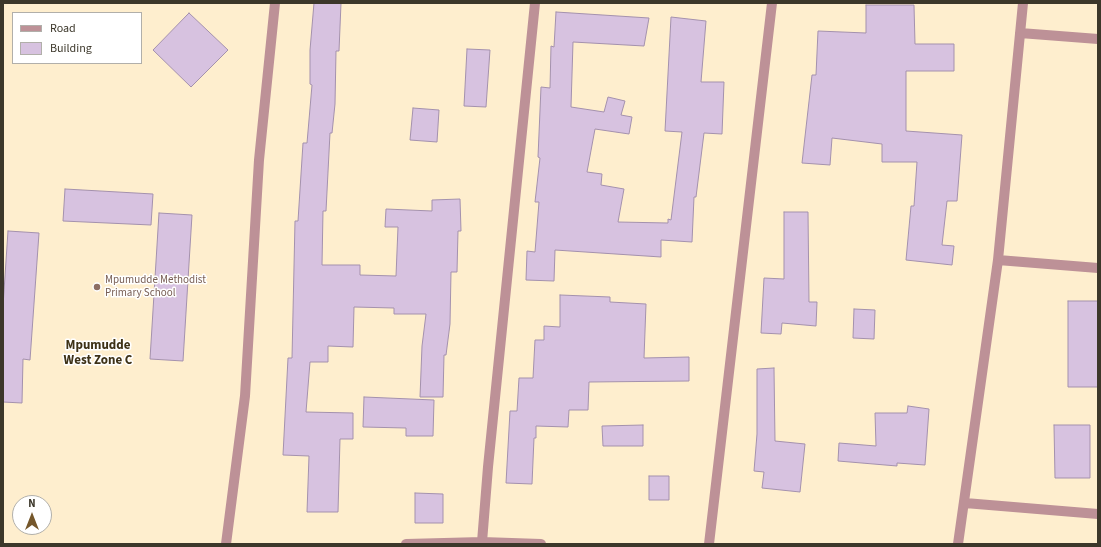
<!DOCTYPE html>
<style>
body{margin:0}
#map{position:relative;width:1101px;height:547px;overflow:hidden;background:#feeece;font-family:"Source Sans 3",sans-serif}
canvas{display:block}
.frame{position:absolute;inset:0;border:4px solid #3c372a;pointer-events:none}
.legend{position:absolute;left:12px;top:12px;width:130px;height:52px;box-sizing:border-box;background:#fff;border:1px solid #b1afaa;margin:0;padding:5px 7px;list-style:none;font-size:12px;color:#3c372a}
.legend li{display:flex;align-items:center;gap:8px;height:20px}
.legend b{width:20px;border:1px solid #b1afaa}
.north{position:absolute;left:12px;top:495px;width:40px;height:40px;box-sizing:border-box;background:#fff;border:1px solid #b1afaa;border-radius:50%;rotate:0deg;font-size:11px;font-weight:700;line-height:16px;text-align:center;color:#3c372a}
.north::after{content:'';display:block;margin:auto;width:14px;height:18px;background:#75572b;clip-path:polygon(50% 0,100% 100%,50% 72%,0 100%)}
</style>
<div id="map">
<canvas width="1101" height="547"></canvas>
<div class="frame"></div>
<ul class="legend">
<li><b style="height:5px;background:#bd9197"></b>Road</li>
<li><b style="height:11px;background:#d7c2e0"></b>Building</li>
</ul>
<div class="north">N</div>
</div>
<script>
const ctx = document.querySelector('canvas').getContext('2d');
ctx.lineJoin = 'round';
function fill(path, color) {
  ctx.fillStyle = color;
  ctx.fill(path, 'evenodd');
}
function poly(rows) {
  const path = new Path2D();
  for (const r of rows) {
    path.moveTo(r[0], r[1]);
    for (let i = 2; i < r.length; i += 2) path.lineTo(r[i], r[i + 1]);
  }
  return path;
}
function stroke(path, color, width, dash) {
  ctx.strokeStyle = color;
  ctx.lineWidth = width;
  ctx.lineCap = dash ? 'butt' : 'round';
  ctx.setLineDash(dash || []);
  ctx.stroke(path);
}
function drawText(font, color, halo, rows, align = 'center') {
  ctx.font = font + ' "Source Sans 3",sans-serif';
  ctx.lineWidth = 3;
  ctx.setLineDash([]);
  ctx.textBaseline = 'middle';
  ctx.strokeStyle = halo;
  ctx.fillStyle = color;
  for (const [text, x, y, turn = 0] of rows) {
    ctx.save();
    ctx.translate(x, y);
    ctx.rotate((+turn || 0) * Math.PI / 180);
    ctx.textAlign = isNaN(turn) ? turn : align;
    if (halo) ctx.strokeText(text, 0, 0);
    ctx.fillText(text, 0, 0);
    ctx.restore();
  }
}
const building = poly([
 [314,3,341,3,339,51,336,51,335,104,332,133,330,133,326,211,323,211,322,265,360,265,360,275,396,276,398,227,385,227,386,209,432,211,432,200,460,199,461,231,458,231,457,272,451,272,450,324,446,355,444,355,443,397,420,397,422,346,426,314,394,314,394,308,354,307,353,347,328,346,328,362,310,362,306,412,353,413,353,439,340,439,338,512,307,512,309,456,283,455,288,358,292,358,295,221,298,221,303,143,307,143,312,85,310,84,310,50,314,3],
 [866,5,914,5,915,44,954,44,954,71,906,71,906,131,962,135,957,201,947,201,942,245,954,246,952,265,906,260,911,206,914,206,917,162,882,162,882,144,832,138,830,165,802,163,812,75,816,75,818,31,866,33,866,5],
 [556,12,649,18,644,46,573,42,571,107,604,112,608,97,625,101,621,115,632,117,629,134,595,129,587,172,602,174,601,185,624,189,618,222,668,223,668,219,671,220,682,132,665,131,671,17,706,21,701,82,724,82,722,134,704,133,696,197,694,197,692,242,661,240,661,257,555,250,554,281,526,280,527,251,535,252,539,202,535,202,540,158,538,157,541,87,550,88,551,46,554,47,556,12],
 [189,13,228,50,191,87,153,50,189,13],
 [467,49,490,50,486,107,464,106,467,49],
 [413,108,439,110,437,142,410,140,413,108],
 [65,189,153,194,151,225,63,221,65,189],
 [784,212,808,212,809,302,817,302,816,326,782,323,781,334,761,333,764,278,784,279,784,212],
 [159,213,192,215,183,361,150,359,159,213],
 [8,231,39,233,30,360,23,359,22,403,3,402,3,306,8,231],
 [560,295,610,297,610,302,646,304,644,358,689,357,689,381,589,382,588,410,569,410,568,427,536,426,536,438,534,438,532,484,506,483,510,411,517,411,519,378,533,378,535,340,544,340,544,326,560,327,560,295],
 [1068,301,1098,301,1098,387,1068,387,1068,301],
 [854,309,875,310,874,339,853,338,854,309],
 [774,368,775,441,805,444,800,492,762,488,764,472,754,471,757,434,757,369,774,368],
 [364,397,434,400,433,436,406,436,406,428,363,427,364,397],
 [908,406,929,409,925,465,897,463,897,466,838,461,839,443,876,446,875,413,907,413,908,406],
 [643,425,643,446,603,446,602,426,643,425],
 [1054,425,1090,425,1090,478,1055,478,1054,425],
 [649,476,669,476,669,500,649,500,649,476],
 [415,493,443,494,443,523,415,523,415,493]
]);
fill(building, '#d7c2e0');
stroke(building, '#a491ad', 1);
stroke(poly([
 [1020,33,1098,39],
 [998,260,1098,268],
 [965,503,1098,514],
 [482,542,488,467,535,3],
 [226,544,245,396,259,160,275,3],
 [406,544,482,542,541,544],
 [709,544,772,3],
 [958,544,998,260,1023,3]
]), '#bd9197', 10);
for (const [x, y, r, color] of [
 [97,287,4,"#8d6e63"]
]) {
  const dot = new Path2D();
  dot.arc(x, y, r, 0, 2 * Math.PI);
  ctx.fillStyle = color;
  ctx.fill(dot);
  stroke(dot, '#fff', 1.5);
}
drawText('11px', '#785e54', '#fff', [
 ["Mpumudde Methodist",105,281],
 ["Primary School",105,294]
], 'left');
drawText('bold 13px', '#3e3217', '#fff', [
 ["Mpumudde",98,346],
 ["West Zone C",98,361]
]);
</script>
